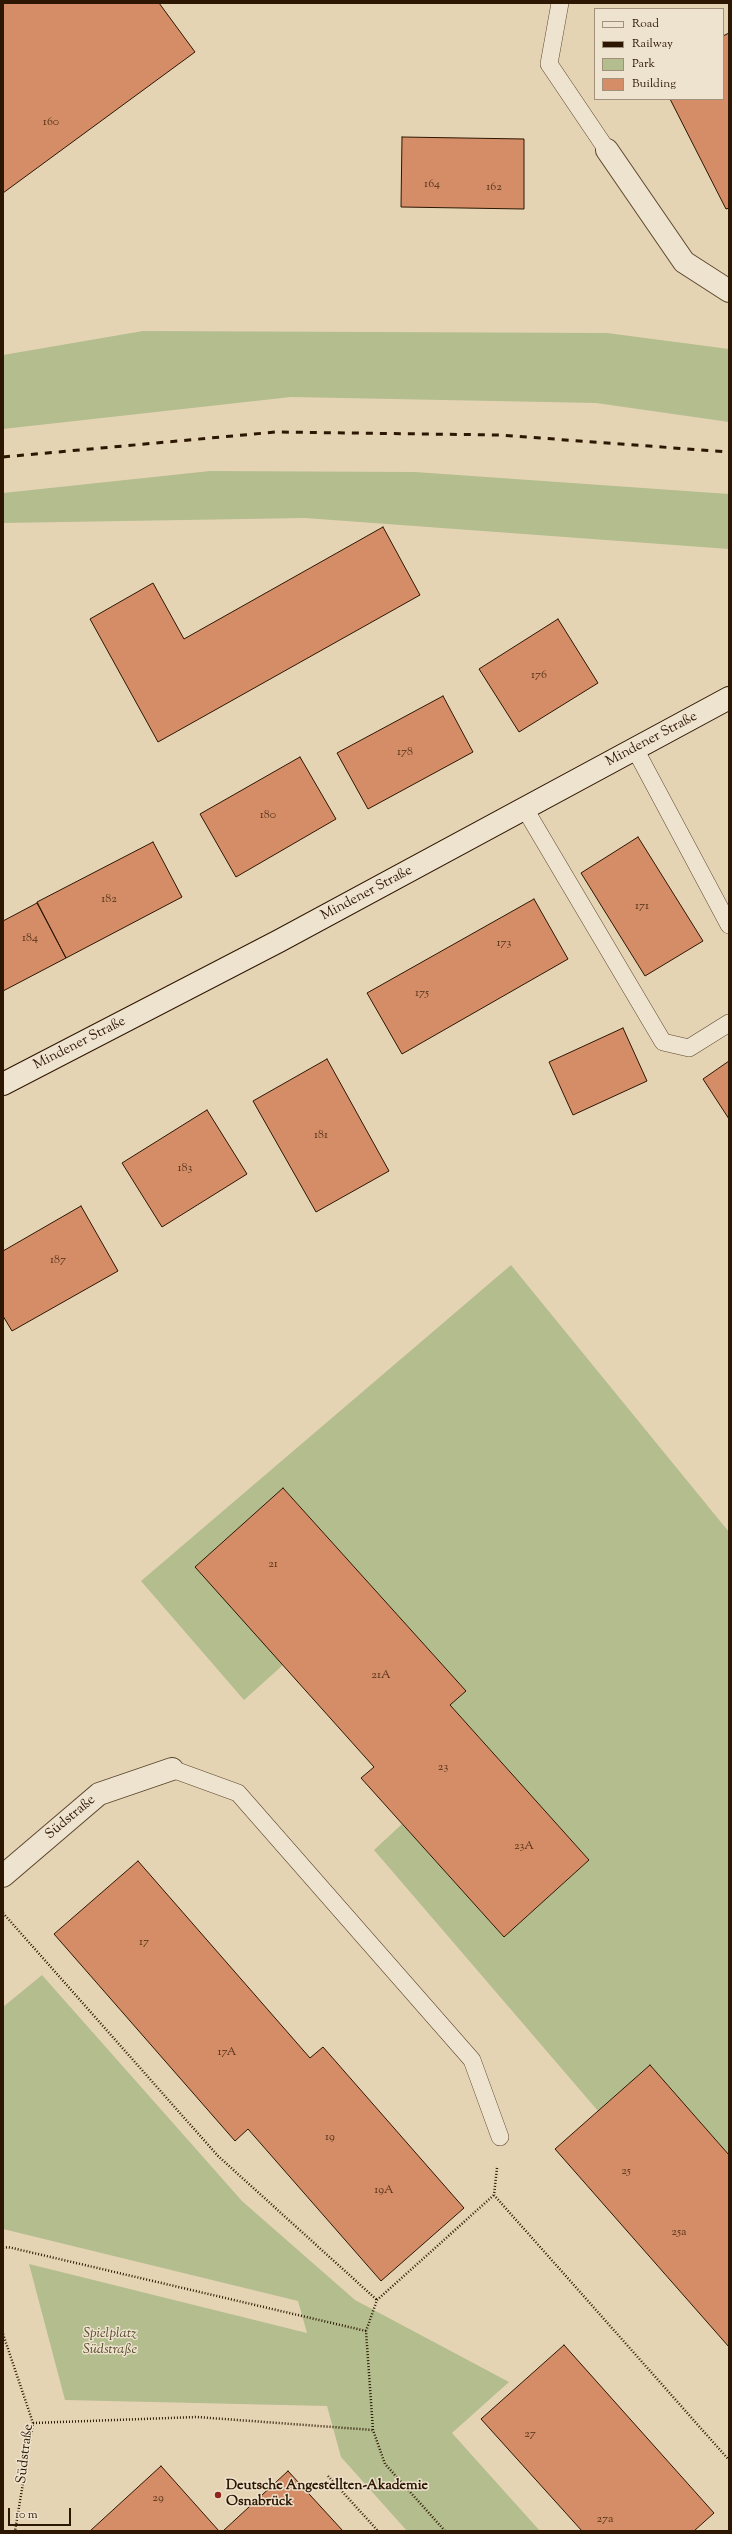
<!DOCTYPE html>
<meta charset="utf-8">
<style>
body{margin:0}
#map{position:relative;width:732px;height:2534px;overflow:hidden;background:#e5d4b4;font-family:"Sorts Mill Goudy",serif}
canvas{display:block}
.frame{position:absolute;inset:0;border:4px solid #2d1602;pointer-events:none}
.legend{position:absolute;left:594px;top:8px;width:130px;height:92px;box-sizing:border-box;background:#eee3ce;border:1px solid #a1917c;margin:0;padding:5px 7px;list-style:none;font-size:12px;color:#2d1602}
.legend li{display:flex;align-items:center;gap:8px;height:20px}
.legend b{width:20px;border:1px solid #a1917c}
.scale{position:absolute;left:8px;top:2508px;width:63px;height:18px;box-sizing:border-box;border:2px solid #2d1602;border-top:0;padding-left:5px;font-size:12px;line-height:14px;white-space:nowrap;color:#2d1602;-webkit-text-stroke:3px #eee3ce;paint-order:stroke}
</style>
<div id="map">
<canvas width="732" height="2534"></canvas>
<div class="frame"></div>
<ul class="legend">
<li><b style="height:5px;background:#eee3ce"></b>Road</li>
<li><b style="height:5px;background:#2d1602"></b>Railway</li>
<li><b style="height:11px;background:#b4bd8e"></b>Park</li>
<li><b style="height:11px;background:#d48d66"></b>Building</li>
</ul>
<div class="scale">10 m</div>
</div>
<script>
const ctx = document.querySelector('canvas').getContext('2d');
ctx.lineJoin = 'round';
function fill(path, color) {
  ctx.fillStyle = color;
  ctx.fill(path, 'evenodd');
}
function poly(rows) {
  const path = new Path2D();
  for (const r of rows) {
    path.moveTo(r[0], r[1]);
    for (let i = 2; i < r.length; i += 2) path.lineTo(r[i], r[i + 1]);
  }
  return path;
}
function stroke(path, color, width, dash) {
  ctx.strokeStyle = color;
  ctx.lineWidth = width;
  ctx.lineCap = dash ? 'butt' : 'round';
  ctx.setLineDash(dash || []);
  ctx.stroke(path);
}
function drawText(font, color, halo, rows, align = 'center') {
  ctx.font = font + ' "Sorts Mill Goudy",serif';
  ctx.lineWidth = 3;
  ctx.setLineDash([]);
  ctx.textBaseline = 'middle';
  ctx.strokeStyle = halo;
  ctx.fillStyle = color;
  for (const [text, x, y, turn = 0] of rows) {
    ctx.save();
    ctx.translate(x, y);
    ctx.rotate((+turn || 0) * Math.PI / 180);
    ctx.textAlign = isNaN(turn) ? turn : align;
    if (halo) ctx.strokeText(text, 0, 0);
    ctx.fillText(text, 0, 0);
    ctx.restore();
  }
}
fill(poly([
 [143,331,607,333,729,349,729,422,596,403,291,397,3,429,3,355],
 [210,471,415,472,729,494,729,549,305,518,3,523,3,493],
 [511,1265,729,1532,729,2155,650,2065,598,2111,374,1850,402,1824,504,1937,589,1860,450,1705,465,1690,283,1488,283,1665,244,1700,141,1581],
 [42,1975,242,2201,355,2300,509,2382,452,2433,540,2531,407,2531,341,2457,327,2406,65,2400,29,2264,307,2333,298,2301,3,2229,3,2007]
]), '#b4bd8e');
const building = poly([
 [3,3,159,3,195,52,3,193,3,3],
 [729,33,729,208,726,209,670,99,723,99,723,36,729,33],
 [402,137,524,139,524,209,401,207,402,137],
 [383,527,420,595,158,742,90,619,153,583,184,639,383,527],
 [558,619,598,683,519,732,479,669,558,619],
 [443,696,473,752,368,809,337,753,443,696],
 [300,757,336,819,236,877,200,814,300,757],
 [638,837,703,941,645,976,581,873,638,837],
 [153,842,182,897,66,958,37,902,153,842],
 [534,899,568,959,402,1054,367,993,534,899],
 [37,903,66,958,3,991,3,921,37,903],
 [623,1028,647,1081,573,1115,549,1062,623,1028],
 [327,1059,389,1171,316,1212,253,1101,327,1059],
 [729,1061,729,1119,703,1079,729,1061],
 [207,1110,247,1174,162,1227,122,1163,207,1110],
 [81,1206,118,1271,12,1331,3,1316,3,1251,81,1206],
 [283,1488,466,1691,450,1705,589,1860,504,1937,361,1778,374,1767,195,1567,283,1488],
 [138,1861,310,2058,323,2047,464,2208,381,2281,248,2129,235,2141,54,1934,138,1861],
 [650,2065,729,2155,729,2347,555,2149,650,2065],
 [564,2345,714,2513,694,2531,582,2531,481,2419,564,2345],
 [161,2466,219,2531,90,2531,161,2466],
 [288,2471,343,2531,223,2531,288,2471]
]);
fill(building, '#d48d66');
stroke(building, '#2d1602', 1);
const lane = poly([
 [560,3,549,64,607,150],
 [635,749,729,925],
 [525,809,663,1042,689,1048,729,1023],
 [172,1769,238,1793,472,2060,500,2137]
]);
const street = poly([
 [607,150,684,262,729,291],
 [3,1876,99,1794,172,1769]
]);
const secondary = poly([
 [3,1084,279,941,729,698]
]);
stroke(lane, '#5b462e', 18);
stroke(street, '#5b462e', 24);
stroke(secondary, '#2d1602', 24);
stroke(poly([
 [3,1913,218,2156,377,2300],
 [497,2168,494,2195,729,2460],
 [3,2248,8,2247,366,2331],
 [3,2334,33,2423,15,2531],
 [33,2423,197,2417,373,2430],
 [328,2476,378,2531],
 [445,2531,385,2464,373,2430,366,2331,377,2300,494,2195]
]), '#2d1602', 2.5, [1, 2]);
stroke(lane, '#eee3ce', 17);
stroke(street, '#eee3ce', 22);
stroke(secondary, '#eee3ce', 22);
stroke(poly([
 [3,457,276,432,499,435,729,452]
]), '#2d1602', 3, [7, 7]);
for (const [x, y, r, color] of [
 [218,2495,4,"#8f2418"]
]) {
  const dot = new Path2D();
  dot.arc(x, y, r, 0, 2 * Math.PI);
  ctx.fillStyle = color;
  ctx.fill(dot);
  stroke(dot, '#eee3ce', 1.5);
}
drawText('12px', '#57341b', null, [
 ["160",51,123],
 ["164",432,185],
 ["162",494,188],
 ["176",539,676],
 ["178",405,753],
 ["180",268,816],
 ["182",109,900],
 ["171",642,907],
 ["184",30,939],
 ["173",504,944],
 ["175",422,994],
 ["181",321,1136],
 ["183",185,1169],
 ["187",58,1261],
 ["21",273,1565],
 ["21A",381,1676],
 ["23",443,1768],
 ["23A",524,1847],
 ["17",144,1943],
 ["17A",227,2053],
 ["19",330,2138],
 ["25",626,2172],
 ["19A",384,2191],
 ["25a",679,2233],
 ["27",530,2435],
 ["29",158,2499],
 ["27a",605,2520]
]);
drawText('14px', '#2d1602', '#eee3ce', [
 ["Mindener Straße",652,740,-28],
 ["Mindener Straße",367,894,-28],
 ["Mindener Straße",80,1044,-27],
 ["Südstraße",71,1818,-40],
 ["Südstraße",26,2454,-83]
]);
drawText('italic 14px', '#56482c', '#eee3ce', [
 ["Spielplatz",110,2335],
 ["Südstraße",110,2351]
]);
drawText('bold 14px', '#2d1602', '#eee3ce', [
 ["Deutsche Angestellten-Akademie",226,2487],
 ["Osnabrück",226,2503]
], 'left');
</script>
